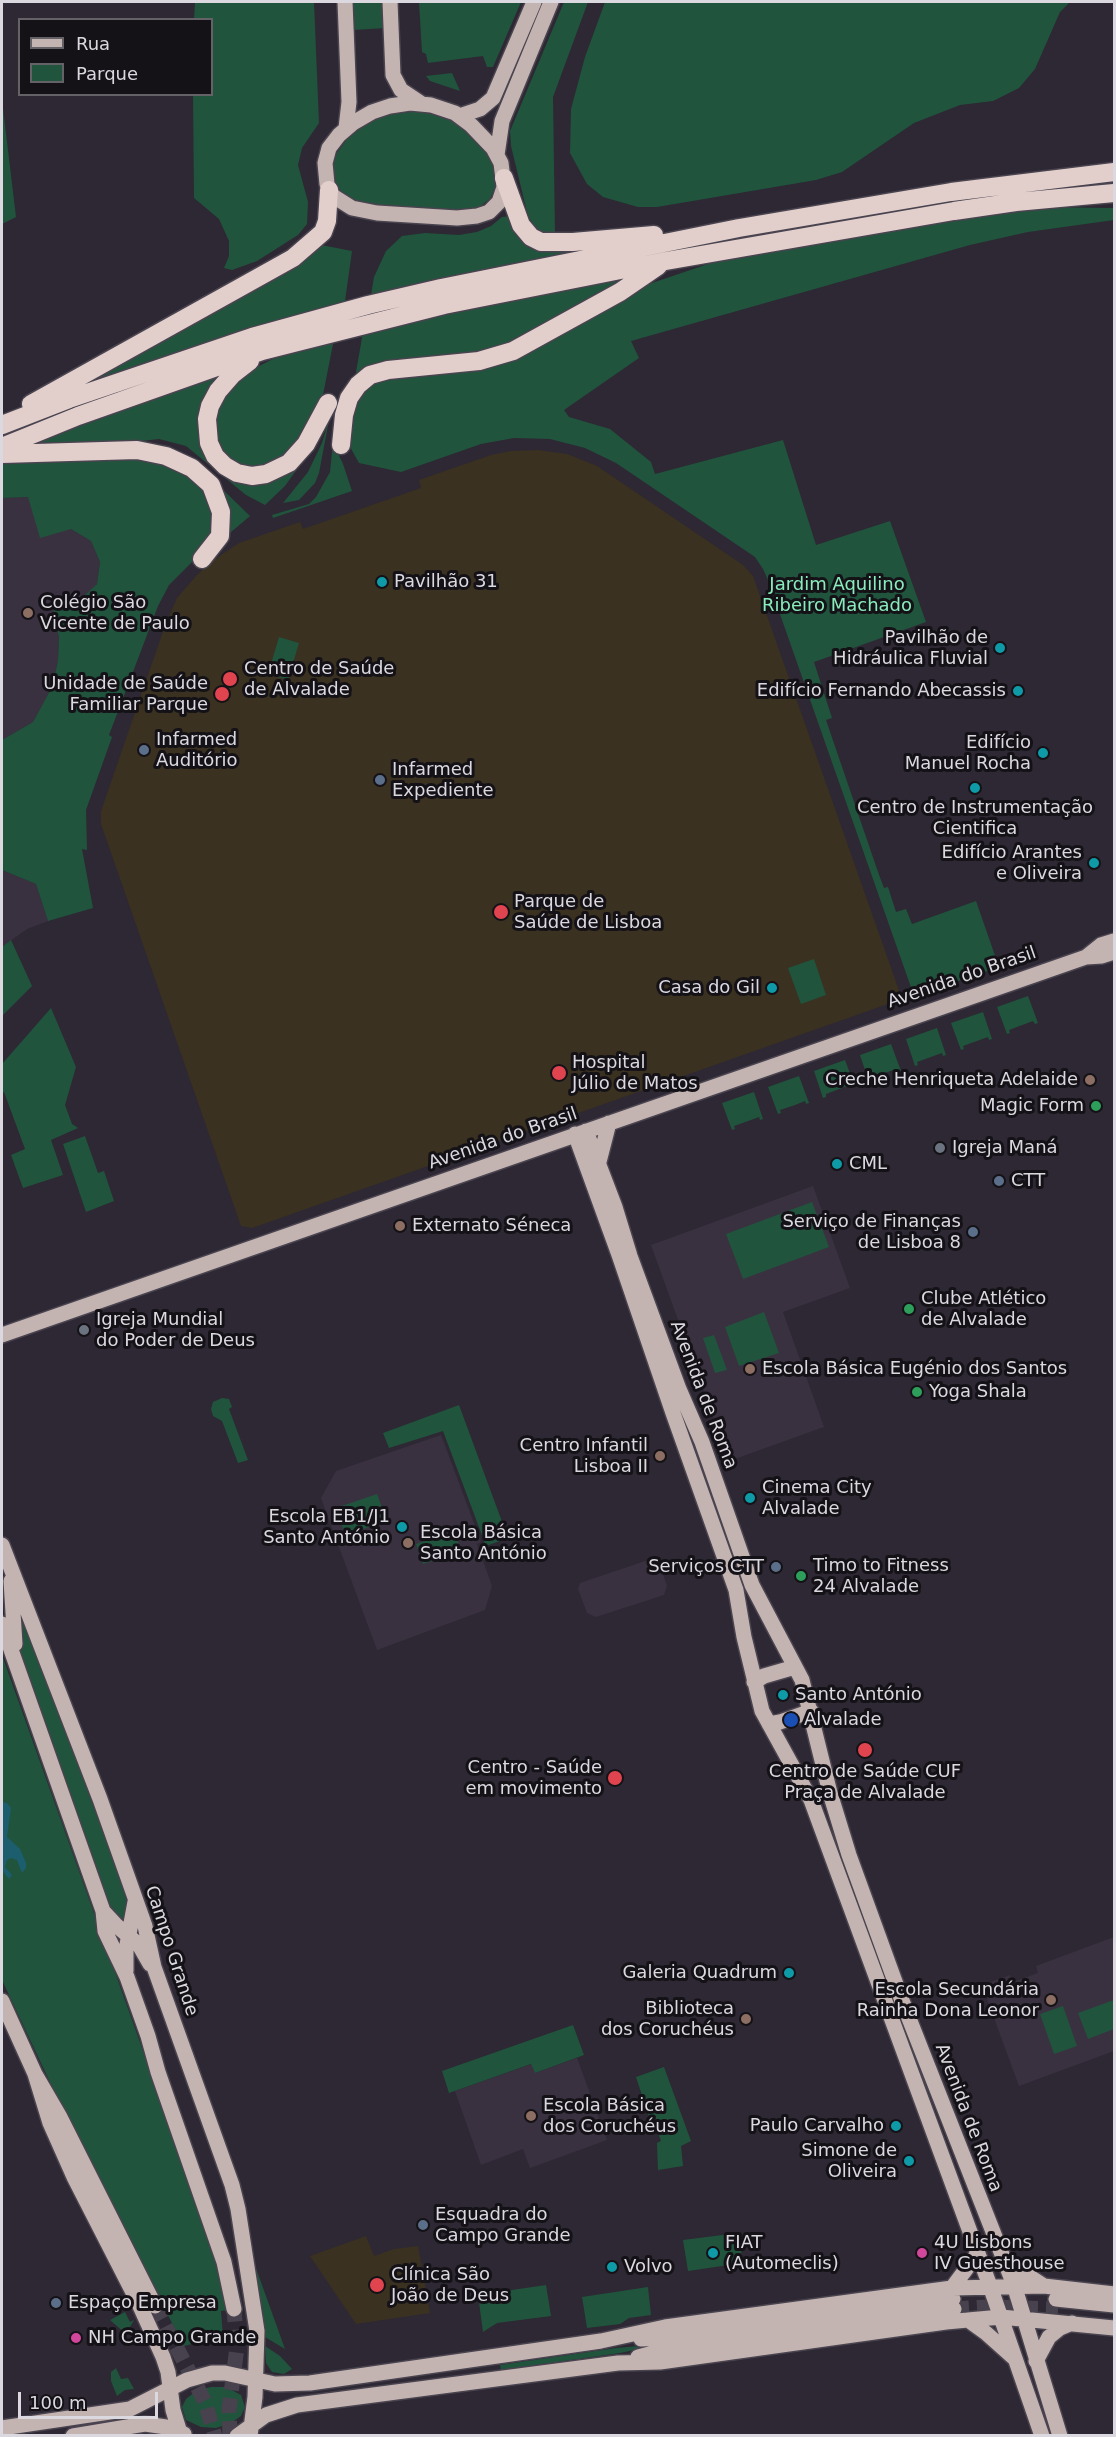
<!DOCTYPE html>
<meta charset="utf-8">
<style>
body{margin:0}
#map{position:relative;width:1116px;height:2437px;overflow:hidden;background:#2d2833;font-family:"DejaVu Sans",sans-serif}
canvas{display:block}
.frame{position:absolute;inset:0;border:3px solid #dcd8e0;pointer-events:none}
.legend{position:absolute;left:18px;top:18px;width:195px;height:78px;box-sizing:border-box;background:#141217;border:2px solid #646167;margin:0;padding:8px 10px;list-style:none;font-size:18px;color:#dcd8e0}
.legend li{display:flex;align-items:center;gap:12px;height:30px}
.legend b{width:30px;border:2px solid #646167}
.scale{position:absolute;left:18px;top:2392px;width:140px;height:27px;box-sizing:border-box;border:3px solid #dcd8e0;border-top:0;padding-left:8px;font-size:18px;line-height:21px;white-space:nowrap;color:#dcd8e0;-webkit-text-stroke:4px #141217;paint-order:stroke}
</style>
<div id="map">
<canvas width="1116" height="2437"></canvas>
<div class="frame"></div>
<ul class="legend">
<li><b style="height:8px;background:#c4b4b1"></b>Rua</li>
<li><b style="height:16px;background:#20543d"></b>Parque</li>
</ul>
<div class="scale">100 m</div>
</div>
<script>
const ctx = document.querySelector('canvas').getContext('2d');
ctx.lineJoin = 'round';
function fill(path, color) {
  ctx.fillStyle = color;
  ctx.fill(path, 'evenodd');
}
function poly(rows) {
  const path = new Path2D();
  for (const r of rows) {
    path.moveTo(r[0], r[1]);
    for (let i = 2; i < r.length; i += 2) path.lineTo(r[i], r[i + 1]);
  }
  return path;
}
function stroke(path, color, width, dash) {
  ctx.strokeStyle = color;
  ctx.lineWidth = width;
  ctx.lineCap = dash ? 'butt' : 'round';
  ctx.setLineDash(dash || []);
  ctx.stroke(path);
}
function drawText(font, color, halo, rows, align = 'center') {
  ctx.font = font + ' "DejaVu Sans",sans-serif';
  ctx.lineWidth = 6;
  ctx.setLineDash([]);
  ctx.textBaseline = 'middle';
  ctx.strokeStyle = halo;
  ctx.fillStyle = color;
  for (const [text, x, y, turn = 0] of rows) {
    ctx.save();
    ctx.translate(x, y);
    ctx.rotate((+turn || 0) * Math.PI / 180);
    ctx.textAlign = isNaN(turn) ? turn : align;
    if (halo) ctx.strokeText(text, 0, 0);
    ctx.fillText(text, 0, 0);
    ctx.restore();
  }
}
fill(poly([
 [28,497,71,529,91,541,100,562,97,584,81,600,53,607,59,638,58,661,52,687,33,722,2,740,2,498],
 [2,870,36,884,48,921,27,929,2,947],
 [813,1186,850,1288,783,1312,824,1427,729,1461,651,1245],
 [441,1435,481,1542,477,1544,492,1586,485,1610,377,1650,321,1498,336,1471],
 [657,1557,667,1586,664,1595,596,1617,587,1613,578,1589,580,1583],
 [1114,1937,1114,2051,1019,2086,982,1985,1010,1975,1013,1982,1038,1973,1036,1966],
 [577,2058,607,2140,530,2168,523,2149,481,2165,455,2091,532,2064,535,2073]
]), '#3a3140');
fill(poly([
 [538,450,567,454,597,466,743,565,753,576,902,999,252,1228,241,1226,101,824,101,811,166,623,177,598,196,576,215,559,239,543,300,522,303,529,421,488,419,480,491,455,511,451],
 [366,2236,374,2256,394,2249,418,2246,430,2313,356,2324,310,2256]
]), '#3a3120');
fill(poly([
 [195,2,314,2,319,123,302,148,298,165,308,202,307,224,298,235,257,261,232,270,224,268,229,256,229,241,219,219,194,198,193,95,212,94,212,20,194,19],
 [351,2,384,2,386,28,353,30],
 [419,2,521,2,493,67,487,67,483,56,428,63,426,54,422,52],
 [564,2,588,2,553,97,555,235,550,235,538,232,528,216,511,146,510,131],
 [605,2,1070,2,1060,12,1035,69,1019,88,993,101,960,105,914,123,842,172,816,180,657,207,638,207,603,197,587,184,570,153,571,109,585,57],
 [452,73,460,91,430,81,426,76],
 [2,100,16,217,2,224],
 [418,111,438,115,457,123,480,143,491,161,495,173,495,187,490,199,479,207,467,212,366,209,341,195,334,182,332,167,337,153,348,138,365,124,385,115],
 [1036,207,1114,208,1114,220,1028,232,970,245,631,341,639,358,564,410,569,417,610,429,651,462,655,474,783,440,816,545,890,521,926,622,814,662,832,718,826,720,878,872,884,888,888,887,896,912,906,909,912,924,976,901,999,967,918,995,913,993,768,580,763,569,755,557,616,463,585,448,550,439,514,438,481,444,401,472,359,463,349,445,350,430,357,402,368,389,366,385,378,379,468,367,646,285,711,263,909,225],
 [511,216,518,232,641,238,371,295,374,277,386,251,402,236,425,233,459,235,477,232,491,226,502,217],
 [316,244,352,251,345,301,224,337,53,398],
 [633,275,634,278,495,350,358,376,356,372,363,332,402,322],
 [334,339,321,405,289,457,256,469,234,462,219,448,213,429,220,397,243,374,273,359],
 [226,371,201,410,230,475,305,458,285,486,265,505,246,495,186,446,159,439,116,444,21,446],
 [329,420,319,473,315,483,299,500,283,503,308,472,322,443],
 [333,443,343,464,352,491,273,518,272,515,309,504,316,497,330,472],
 [133,454,183,468,214,501,212,542,169,585,158,606,109,735,112,737,86,810,87,850,82,849,93,908,48,921,36,884,2,870,2,740,33,722,52,687,58,661,59,638,53,607,80,600,97,584,100,562,91,541,71,529,40,538,28,497,2,498,2,463],
 [215,482,250,516,224,538,225,512],
 [279,637,299,643,288,680,268,674],
 [11,940,32,986,2,1016,2,947],
 [814,959,826,995,801,1004,788,968],
 [1028,996,1038,1023,1035,1024,1033,1021,1009,1030,1010,1033,1007,1034,997,1007],
 [51,1008,76,1067,65,1105,72,1124,78,1128,51,1140,63,1175,23,1188,11,1155,25,1149,4,1092,2,1093,2,1064],
 [983,1012,992,1039,989,1040,988,1037,963,1046,964,1049,961,1050,951,1023],
 [937,1028,946,1055,943,1056,942,1053,917,1062,918,1065,915,1066,906,1039],
 [891,1044,901,1071,898,1072,896,1069,871,1078,872,1081,869,1082,860,1055],
 [845,1060,855,1087,852,1088,850,1085,826,1094,826,1097,823,1098,814,1071],
 [799,1076,809,1103,806,1104,805,1101,795,1105,780,1110,781,1113,778,1114,768,1087],
 [754,1092,763,1119,760,1120,759,1117,751,1120,734,1126,735,1129,732,1130,722,1103],
 [85,1136,98,1173,104,1171,114,1201,86,1212,63,1144],
 [812,1202,829,1247,743,1279,726,1234],
 [764,1312,779,1353,739,1366,725,1327],
 [714,1335,727,1370,715,1373,703,1338],
 [222,1398,229,1399,232,1407,229,1409,248,1460,238,1463,222,1421,213,1416,211,1409,213,1402],
 [459,1405,508,1538,486,1546,443,1431,389,1448,383,1433],
 [377,1494,387,1521,345,1535,336,1508],
 [454,1531,461,1551,423,1564,416,1544],
 [19,1614,22,1616,125,1890,127,1904,124,1923,119,1922,109,1906,20,1654,17,1637],
 [2,1655,219,2264,228,2310,221,2311,223,2336,184,2346,87,2161,2,1980],
 [1114,2000,1114,2029,1088,2039,1078,2013],
 [1063,2006,1077,2046,1054,2054,1040,2014],
 [573,2025,584,2055,535,2073,531,2064,449,2093,442,2071],
 [664,2067,691,2141,681,2146,683,2166,658,2170,657,2143,661,2141,653,2120,650,2120,636,2077],
 [738,2233,743,2263,688,2271,683,2240],
 [253,2260,285,2349,265,2337],
 [546,2285,551,2316,497,2323,483,2332,478,2295],
 [648,2287,651,2315,629,2318,620,2324,587,2328,582,2297],
 [125,2312,130,2322,134,2320,126,2334,110,2320],
 [663,2344,620,2353,501,2370,500,2365,616,2348],
 [265,2346,280,2356,292,2369,284,2374,272,2372,266,2363],
 [116,2368,121,2379,128,2378,134,2389,125,2390,117,2396,111,2381,111,2372],
 [211,2387,226,2387,241,2395,245,2407,241,2416,231,2423,216,2428,201,2427,186,2420,182,2407,186,2399,196,2391]
]), '#20543d');
fill(poly([
 [2,1802,7,1803,11,1808,7,1837,20,1849,26,1863,26,1868,22,1873,17,1860,11,1858,7,1860,5,1867,12,1875,9,1879,2,1870]
]), '#1c5d6e');
stroke(poly([
 [155,2306,205,2402,215,2436],
 [954,2309,987,2307,1058,2309],
 [230,2436,229,2409,237,2347,234,2309]
]), '#47424d', 15, [15, 8]);
const major = poly([
 [345,2,349,102,346,128],
 [390,2,393,75,401,90,422,104],
 [410,103,431,105,455,113,471,125,493,148,501,163,504,187,499,202,489,212,477,216,457,218,377,213,352,208,333,196,327,184,325,163,329,148,339,135,353,123,372,112,390,106,410,103],
 [459,116,480,109,493,98,534,2],
 [497,155,502,121,551,2],
 [1086,957,1102,956,1114,952],
 [586,1131,615,1207,630,1256,679,1389,702,1442,752,1585,802,1680,830,1793,849,1855,901,1998,1014,2285,1060,2436],
 [575,1134,619,1255,673,1413,736,1590,744,1637,762,1711,811,1800,990,2286,1042,2436],
 [599,1162,609,1123],
 [2,1335,1086,957,1101,945,1114,941],
 [2,1545,100,1799,145,1926,154,1967,232,2185,238,2209,257,2331,255,2397,250,2436],
 [11,1581,15,1644],
 [2,1624,103,1911,105,1931,127,1977,148,2036,158,2072,224,2262,234,2309],
 [754,1682,764,1676,795,1667],
 [769,1724,780,1722,811,1711],
 [103,1911,117,1926,139,1945,150,1964],
 [126,1971,126,1950,135,1902],
 [2,2001,35,2074,60,2117,155,2306],
 [35,2074,50,2123,74,2177,139,2304,163,2357,168,2372,173,2410,181,2436],
 [1004,2260,1044,2286],
 [952,2288,978,2253],
 [1056,2299,1114,2305],
 [968,2320,986,2333,1014,2358],
 [641,2339,665,2338,953,2299],
 [638,2357,668,2349,954,2309],
 [1036,2361,1049,2337,1060,2328,1072,2323],
 [2,2428,130,2409,187,2380,212,2373,225,2373,275,2384,310,2383,601,2341,665,2327,952,2288,1044,2286,1114,2294],
 [73,2436,145,2424,166,2427,184,2434],
 [237,2436,266,2415,297,2405,618,2363,660,2362,946,2322,1001,2317,1114,2328]
]);
const highway = poly([
 [504,178,521,225,531,237,541,242,573,242,654,235],
 [250,361,232,375,218,391,210,406,207,419,209,443,215,456,225,466,237,473,252,476,266,474,289,463,306,444,328,403],
 [31,404,293,258,323,232,327,221,329,190],
 [2,425,69,399,252,337,368,305,441,288,739,228,951,192,1114,172],
 [341,445,344,415,349,398,358,385,370,375,388,370,479,361,513,351,620,292,658,266],
 [2,447,78,416,262,351,444,305,666,261,954,211,1016,202,1114,193],
 [2,454,137,450,166,456,192,468,211,485,221,512,220,536,202,559]
]);
stroke(major, '#49444f', 18);
stroke(highway, '#49444f', 21);
stroke(major, '#c4b4b1', 15);
stroke(highway, '#e2cfcc', 18);
for (const [x, y, r, color] of [
 [382,582,6,"#0f9aa8"],
 [28,613,6,"#8d6e63"],
 [1000,648,6,"#0f9aa8"],
 [230,679,8,"#e0444e"],
 [1018,691,6,"#0f9aa8"],
 [222,694,8,"#e0444e"],
 [144,750,6,"#5c6f8a"],
 [1043,753,6,"#0f9aa8"],
 [380,780,6,"#5c6f8a"],
 [975,788,6,"#0f9aa8"],
 [1094,863,6,"#0f9aa8"],
 [501,912,8,"#e0444e"],
 [772,988,6,"#0f9aa8"],
 [559,1073,8,"#e0444e"],
 [1090,1080,6,"#8d6e63"],
 [1096,1106,6,"#2e9e5b"],
 [940,1148,6,"#6b7280"],
 [837,1164,6,"#0f9aa8"],
 [999,1181,6,"#5c6f8a"],
 [400,1226,6,"#8d6e63"],
 [973,1232,6,"#5c6f8a"],
 [909,1309,6,"#2e9e5b"],
 [84,1330,6,"#6b7280"],
 [750,1369,6,"#8d6e63"],
 [917,1392,6,"#2e9e5b"],
 [660,1456,6,"#8d6e63"],
 [750,1498,6,"#0f9aa8"],
 [402,1527,6,"#0f9aa8"],
 [408,1543,6,"#8d6e63"],
 [776,1567,6,"#5c6f8a"],
 [801,1576,6,"#2e9e5b"],
 [783,1695,6,"#0f9aa8"],
 [791,1720,8,"#1a4fb4"],
 [865,1750,8,"#e0444e"],
 [615,1778,8,"#e0444e"],
 [789,1973,6,"#0f9aa8"],
 [1051,2000,6,"#8d6e63"],
 [746,2019,6,"#8d6e63"],
 [531,2116,6,"#8d6e63"],
 [896,2126,6,"#0f9aa8"],
 [909,2161,6,"#0f9aa8"],
 [423,2225,6,"#5c6f8a"],
 [713,2253,6,"#0f9aa8"],
 [922,2253,6,"#d1479c"],
 [612,2267,6,"#0f9aa8"],
 [377,2285,8,"#e0444e"],
 [56,2303,6,"#5c6f8a"],
 [76,2338,6,"#d1479c"]
]) {
  const dot = new Path2D();
  dot.arc(x, y, r, 0, 2 * Math.PI);
  ctx.fillStyle = color;
  ctx.fill(dot);
  stroke(dot, '#141217', 2);
}
drawText('18px', '#dcd8e0', '#141217', [
 ["Pavilhão 31",394,582],
 ["Colégio São",40,603],
 ["Vicente de Paulo",40,624],
 ["Pavilhão de",988,638,"right"],
 ["Hidráulica Fluvial",988,659,"right"],
 ["Centro de Saúde",244,669],
 ["de Alvalade",244,690],
 ["Unidade de Saúde",208,684,"right"],
 ["Familiar Parque",208,705,"right"],
 ["Edifício Fernando Abecassis",1006,691,"right"],
 ["Infarmed",156,740],
 ["Auditório",156,761],
 ["Edifício",1031,743,"right"],
 ["Manuel Rocha",1031,764,"right"],
 ["Infarmed",392,770],
 ["Expediente",392,791],
 ["Centro de Instrumentação",975,808,"center"],
 ["Cientifica",975,829,"center"],
 ["Edifício Arantes",1082,853,"right"],
 ["e Oliveira",1082,874,"right"],
 ["Parque de",514,902],
 ["Saúde de Lisboa",514,923],
 ["Casa do Gil",760,988,"right"],
 ["Hospital",572,1063],
 ["Júlio de Matos",572,1084],
 ["Creche Henriqueta Adelaide",1078,1080,"right"],
 ["Magic Form",1084,1106,"right"],
 ["Igreja Maná",952,1148],
 ["CML",849,1164],
 ["CTT",1011,1181],
 ["Serviço de Finanças",961,1222,"right"],
 ["de Lisboa 8",961,1243,"right"],
 ["Externato Séneca",412,1226],
 ["Clube Atlético",921,1299],
 ["de Alvalade",921,1320],
 ["Igreja Mundial",96,1320],
 ["do Poder de Deus",96,1341],
 ["Escola Básica Eugénio dos Santos",762,1369],
 ["Yoga Shala",929,1392],
 ["Centro Infantil",648,1446,"right"],
 ["Lisboa II",648,1467,"right"],
 ["Cinema City",762,1488],
 ["Alvalade",762,1509],
 ["Escola EB1/J1",390,1517,"right"],
 ["Santo António",390,1538,"right"],
 ["Escola Básica",420,1533],
 ["Santo António",420,1554],
 ["Timo to Fitness",813,1566],
 ["24 Alvalade",813,1587],
 ["Serviços CTT",764,1567,"right"],
 ["Santo António",795,1695],
 ["Alvalade",804,1720],
 ["Centro - Saúde",602,1768,"right"],
 ["em movimento",602,1789,"right"],
 ["Centro de Saúde CUF",865,1772,"center"],
 ["Praça de Alvalade",865,1793,"center"],
 ["Galeria Quadrum",777,1973,"right"],
 ["Escola Secundária",1039,1990,"right"],
 ["Rainha Dona Leonor",1039,2011,"right"],
 ["Biblioteca",734,2009,"right"],
 ["dos Coruchéus",734,2030,"right"],
 ["Escola Básica",543,2106],
 ["dos Coruchéus",543,2127],
 ["Paulo Carvalho",884,2126,"right"],
 ["Simone de",897,2151,"right"],
 ["Oliveira",897,2172,"right"],
 ["Esquadra do",435,2215],
 ["Campo Grande",435,2236],
 ["FIAT",725,2243],
 ["(Automeclis)",725,2264],
 ["4U Lisbons",934,2243],
 ["IV Guesthouse",934,2264],
 ["Volvo",624,2267],
 ["Clínica São",391,2275],
 ["João de Deus",391,2296],
 ["Espaço Empresa",68,2303],
 ["NH Campo Grande",88,2338]
], 'left');
drawText('18px', '#89ecbd', '#141217', [
 ["Jardim Aquilino",837,585],
 ["Ribeiro Machado",837,606]
]);
drawText('18px', '#dcd8e0', '#141217', [
 ["Avenida do Brasil",962,978,-19],
 ["Avenida do Brasil",503,1139,-19],
 ["Avenida de Roma",703,1395,69],
 ["Campo Grande",171,1951,72],
 ["Avenida de Roma",968,2118,69]
]);
</script>
